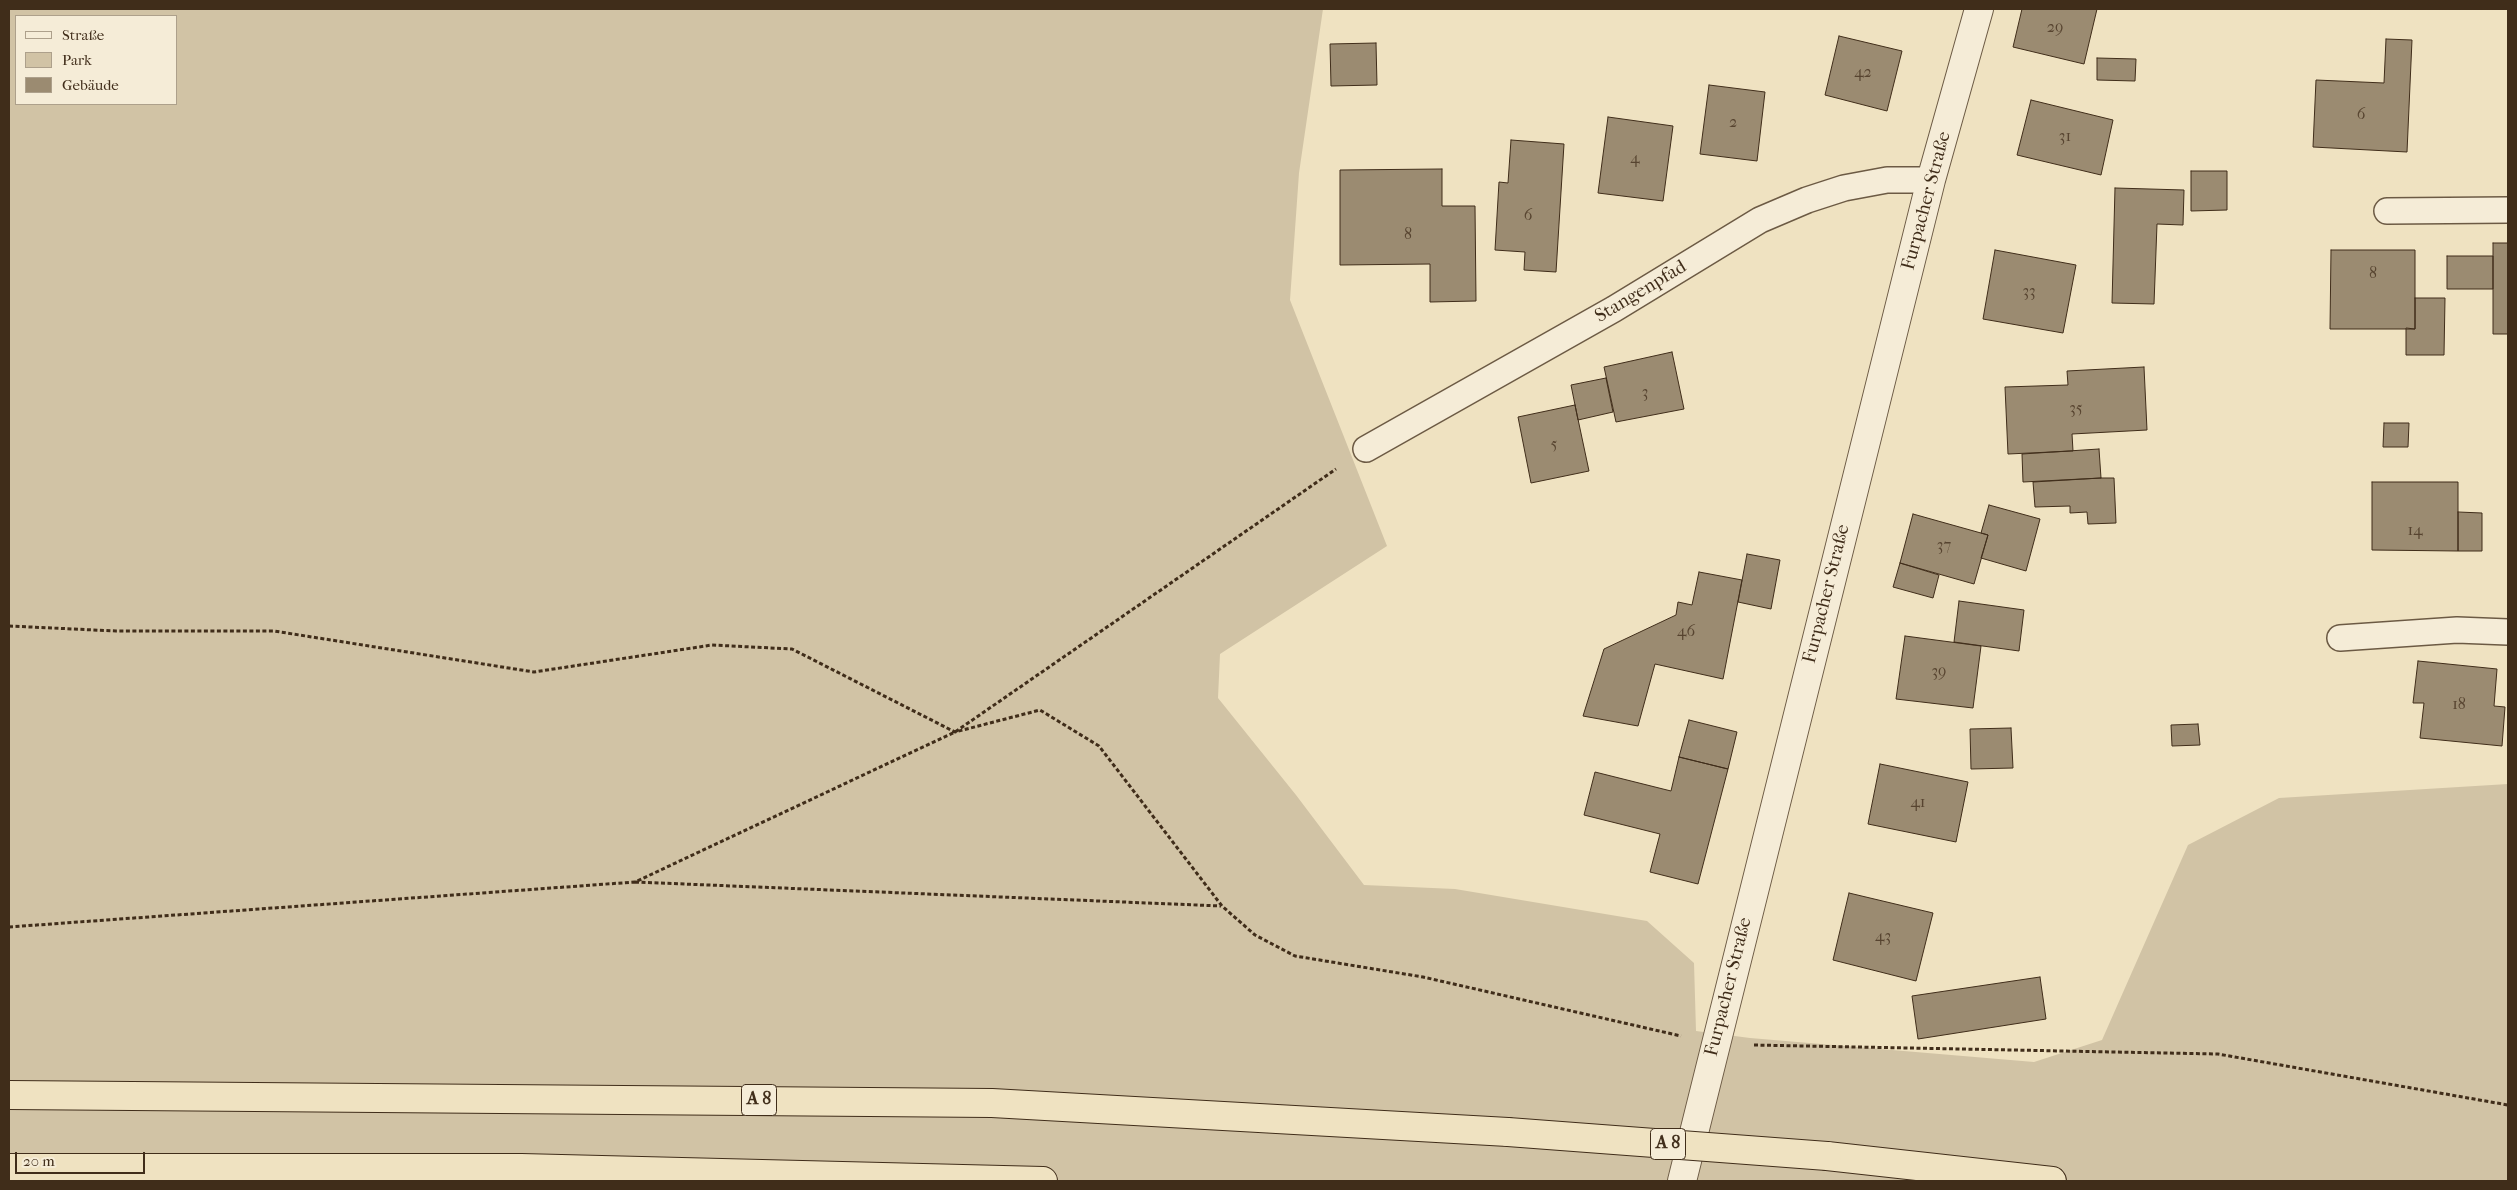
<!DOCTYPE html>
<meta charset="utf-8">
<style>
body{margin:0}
#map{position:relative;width:2517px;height:1190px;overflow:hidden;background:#efe2c1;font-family:"IM FELL French Canon",serif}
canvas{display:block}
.frame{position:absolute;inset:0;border:10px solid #402d1a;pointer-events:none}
.legend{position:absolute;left:15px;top:15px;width:162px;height:90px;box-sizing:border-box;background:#f5ecd7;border:1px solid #ada08b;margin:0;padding:6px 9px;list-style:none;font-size:15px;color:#402d1a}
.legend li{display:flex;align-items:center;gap:10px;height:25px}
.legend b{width:25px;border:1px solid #ada08b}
.scale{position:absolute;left:15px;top:1152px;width:130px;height:22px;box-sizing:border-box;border:2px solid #402d1a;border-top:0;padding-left:6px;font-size:15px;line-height:18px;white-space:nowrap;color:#402d1a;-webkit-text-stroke:4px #f5ecd7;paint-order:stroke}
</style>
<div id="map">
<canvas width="2517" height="1190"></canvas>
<div class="frame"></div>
<ul class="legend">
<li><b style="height:6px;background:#f5ecd7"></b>Straße</li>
<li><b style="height:14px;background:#d1c3a5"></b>Park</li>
<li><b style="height:14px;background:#9b8b71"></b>Gebäude</li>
</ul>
<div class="scale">20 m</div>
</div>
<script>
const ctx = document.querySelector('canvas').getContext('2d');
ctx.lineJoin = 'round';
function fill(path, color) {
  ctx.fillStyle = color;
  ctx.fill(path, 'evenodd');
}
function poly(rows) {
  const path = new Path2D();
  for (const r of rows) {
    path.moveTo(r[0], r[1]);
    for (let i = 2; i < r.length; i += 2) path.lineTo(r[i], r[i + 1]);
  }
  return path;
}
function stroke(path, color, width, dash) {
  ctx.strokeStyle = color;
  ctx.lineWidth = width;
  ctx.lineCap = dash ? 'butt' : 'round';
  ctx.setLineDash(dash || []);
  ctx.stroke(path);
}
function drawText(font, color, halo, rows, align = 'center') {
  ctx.font = font + ' "IM FELL French Canon",serif';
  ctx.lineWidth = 4;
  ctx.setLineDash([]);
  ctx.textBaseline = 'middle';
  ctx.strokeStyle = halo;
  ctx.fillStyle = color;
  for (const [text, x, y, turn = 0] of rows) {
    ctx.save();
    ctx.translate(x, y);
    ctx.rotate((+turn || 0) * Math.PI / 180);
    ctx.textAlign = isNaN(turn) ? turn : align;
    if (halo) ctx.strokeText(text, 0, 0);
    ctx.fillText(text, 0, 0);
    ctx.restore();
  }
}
fill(poly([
 [9,9,1323,9,1299,173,1290,300,1387,546,1220,654,1218,698,1296,795,1364,885,1455,889,1647,921,1694,963,1696,1031,1750,1038,2034,1062,2102,1040,2188,845,2279,798,2508,784,2508,1181,9,1181],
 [16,16,176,16,176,104,16,104]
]), '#d1c3a5');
const building = poly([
 [2022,9,2097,9,2084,64,2013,47,2022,9],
 [1839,36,1902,51,1887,111,1825,95,1839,36],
 [2386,39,2412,40,2407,152,2313,147,2316,80,2384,83,2386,39],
 [1376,43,1377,85,1331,86,1330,44,1376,43],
 [2097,58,2136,59,2135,81,2097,80,2097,58],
 [1709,85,1765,92,1757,161,1700,154,1709,85],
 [2031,100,2113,120,2101,175,2017,155,2031,100],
 [1608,117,1673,126,1663,201,1598,193,1608,117],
 [1511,140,1564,144,1556,272,1524,270,1525,252,1495,250,1499,182,1508,183,1511,140],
 [1442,169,1442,206,1475,206,1476,301,1430,302,1430,264,1340,265,1340,170,1442,169],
 [2191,171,2227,171,2227,210,2191,211,2191,171],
 [2115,188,2184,190,2183,225,2157,224,2154,304,2112,303,2115,188],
 [2493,243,2508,243,2508,334,2493,334,2493,243],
 [1995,250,2076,265,2063,333,1983,319,1995,250],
 [2331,250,2415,250,2415,329,2330,329,2331,250],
 [2447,256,2493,256,2493,289,2447,289,2447,256],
 [2415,298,2445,298,2444,355,2406,355,2406,328,2415,329,2415,298],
 [1672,352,1684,409,1616,422,1604,367,1672,352],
 [2144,367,2147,430,2072,434,2073,451,2008,454,2005,387,2068,385,2067,371,2144,367],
 [1606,378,1613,412,1578,420,1571,385,1606,378],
 [1575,405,1589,471,1531,483,1518,417,1575,405],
 [2384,423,2409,423,2408,447,2383,447,2384,423],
 [2099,449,2101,478,2023,482,2022,454,2099,449],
 [2101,478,2114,478,2116,523,2088,524,2087,512,2070,513,2070,506,2035,507,2033,482,2101,478],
 [2372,482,2458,482,2458,551,2372,550,2372,482],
 [1989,505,2040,519,2026,571,1981,558,1988,535,1981,533,1989,505],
 [2458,512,2482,513,2482,551,2458,551,2458,512],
 [1913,514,1988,535,1974,584,1900,563,1913,514],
 [1747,554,1780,560,1771,609,1738,602,1747,554],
 [1900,563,1939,575,1933,598,1893,587,1900,563],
 [1699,572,1742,580,1723,679,1655,664,1638,726,1583,716,1604,649,1676,615,1678,602,1692,605,1699,572],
 [1959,601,2024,610,2019,651,1954,642,1959,601],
 [1905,636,1981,646,1973,708,1896,699,1905,636],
 [2418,661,2497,669,2494,706,2505,707,2502,746,2420,738,2424,703,2413,703,2418,661],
 [1689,720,1737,732,1728,769,1679,757,1689,720],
 [2198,724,2200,745,2172,746,2171,725,2198,724],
 [2011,728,2013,768,1971,769,1970,729,2011,728],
 [1679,757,1728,769,1698,884,1650,872,1660,834,1584,815,1595,772,1671,791,1679,757],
 [1880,764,1968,782,1956,842,1868,824,1880,764],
 [1849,893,1933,913,1916,981,1833,960,1849,893],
 [2040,977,2046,1019,1918,1039,1912,996,2040,977]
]);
fill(building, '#9b8b71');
stroke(building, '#402d1a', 1);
const service = poly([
 [2387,211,2508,210],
 [1366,449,1614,309,1760,220,1807,200,1844,188,1887,180,1931,180],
 [2340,638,2457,630,2508,632]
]);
const tertiary = poly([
 [1682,1181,1931,180,1979,9]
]);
const motorway = poly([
 [9,1095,992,1103,1508,1132],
 [1827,1156,2052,1181],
 [9,1168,521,1168,1043,1181]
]);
stroke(service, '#6c5a44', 28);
stroke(tertiary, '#6c5a44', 30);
stroke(motorway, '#402d1a', 30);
stroke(poly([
 [9,626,116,631,274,631,534,672,712,645,792,649,955,732,1040,710,1099,746,1222,906,1255,935,1295,956,1423,977,1681,1036],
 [635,882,1221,906],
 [9,927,635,882,955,732,1336,469],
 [1754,1045,2218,1054,2508,1105]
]), '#402d1a', 3, [4, 2.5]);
stroke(service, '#f5ecd7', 25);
stroke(tertiary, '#f5ecd7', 28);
stroke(motorway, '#efe2c1', 28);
const motorwayBridge = poly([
 [1508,1132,1827,1156]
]);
stroke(motorwayBridge, '#402d1a', 30, []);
stroke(motorwayBridge, '#efe2c1', 28);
drawText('16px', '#574430', null, [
 ["29",2055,28],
 ["42",1863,73],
 ["6",2361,115],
 ["2",1733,123],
 ["31",2065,137],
 ["4",1635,159],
 ["6",1528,216],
 ["8",1408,235],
 ["8",2373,274],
 ["33",2029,292],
 ["3",1645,393],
 ["35",2076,409],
 ["5",1554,445],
 ["14",2415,531],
 ["37",1944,546],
 ["46",1686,632],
 ["39",1939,672],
 ["18",2459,705],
 ["41",1918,803],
 ["43",1883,937]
]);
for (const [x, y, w] of [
 [759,1100,35],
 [1668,1144,35]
]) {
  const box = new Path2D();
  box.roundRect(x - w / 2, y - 15.5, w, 31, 4);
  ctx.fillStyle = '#f5ecd7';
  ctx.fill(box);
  stroke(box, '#402d1a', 1);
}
drawText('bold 18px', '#402d1a', null, [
 ["A 8",759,1100],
 ["A 8",1668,1144]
]);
drawText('19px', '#402d1a', '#f5ecd7', [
 ["Furpacher Straße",1927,201,-75],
 ["Stangenpfad",1641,292,-31],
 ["Furpacher Straße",1827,594,-76],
 ["Furpacher Straße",1729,987,-76]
]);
</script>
